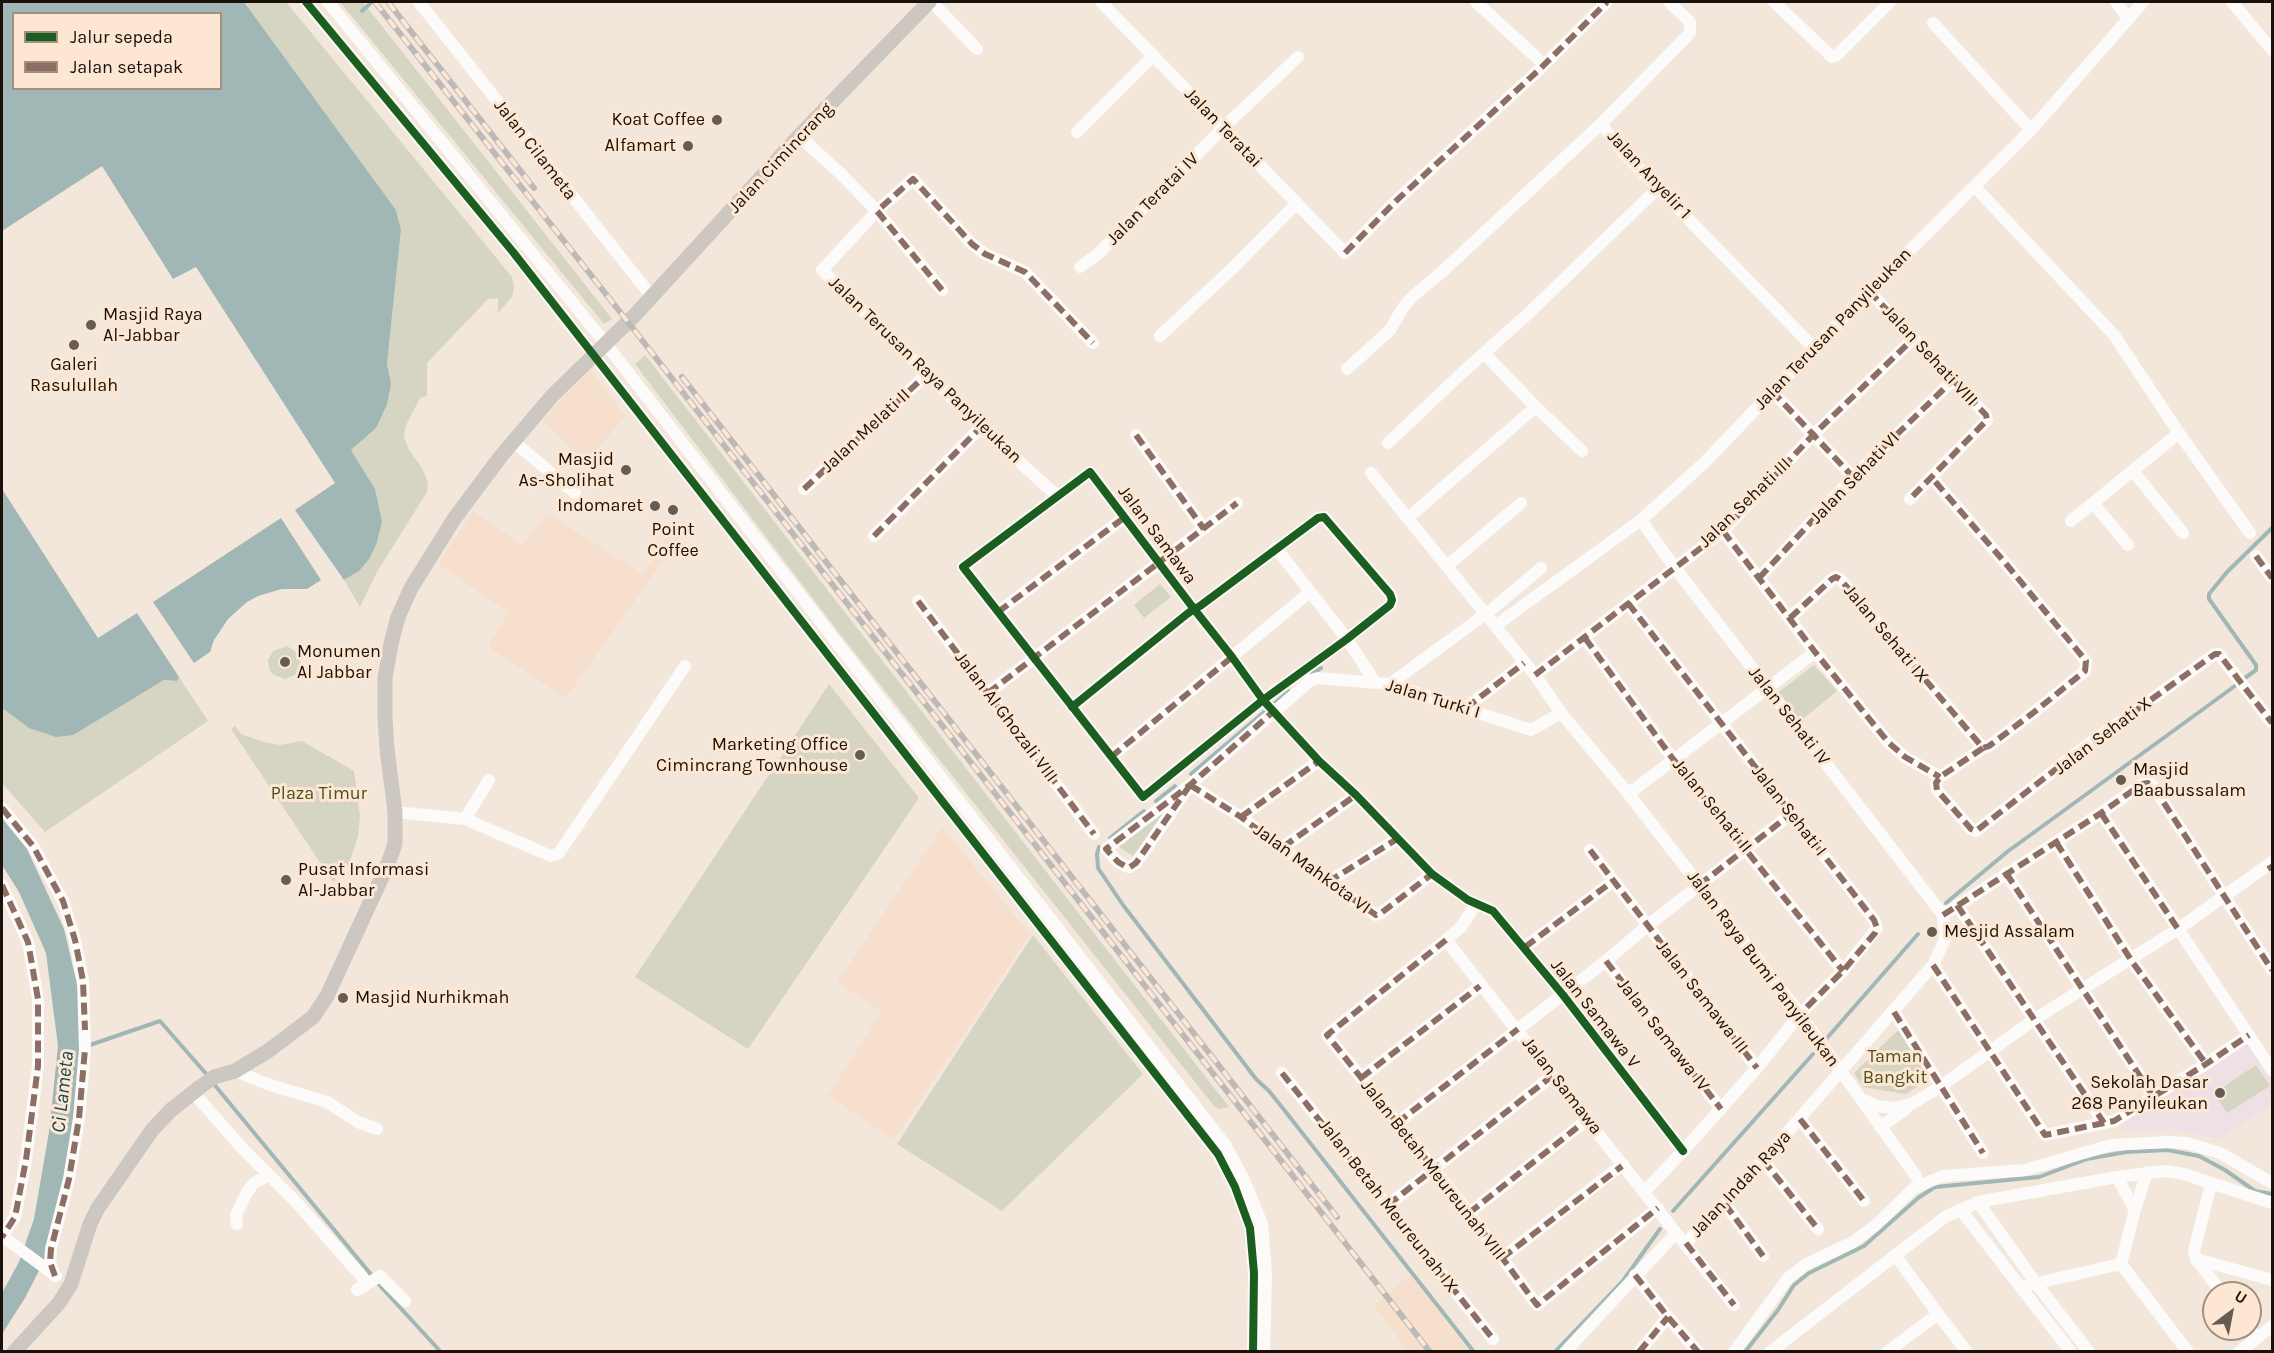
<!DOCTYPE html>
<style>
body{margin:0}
#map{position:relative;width:2274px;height:1353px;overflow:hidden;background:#f3e7dc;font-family:Karla,sans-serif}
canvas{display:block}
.frame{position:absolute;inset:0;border:3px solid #19110a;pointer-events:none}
.legend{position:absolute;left:12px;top:12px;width:210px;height:78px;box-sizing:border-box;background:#fde6d2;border:2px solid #a29182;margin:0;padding:8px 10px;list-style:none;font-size:18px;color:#19110a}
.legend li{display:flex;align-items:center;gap:12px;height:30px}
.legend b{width:30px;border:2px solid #a29182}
.north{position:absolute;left:2202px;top:1281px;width:60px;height:60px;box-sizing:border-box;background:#fde6d2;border:2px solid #a29182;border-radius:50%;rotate:32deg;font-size:16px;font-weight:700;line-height:24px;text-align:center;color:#19110a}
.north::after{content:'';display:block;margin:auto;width:21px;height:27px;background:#655c54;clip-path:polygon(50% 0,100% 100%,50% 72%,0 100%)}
</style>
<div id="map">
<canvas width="2274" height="1353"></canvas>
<div class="frame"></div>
<ul class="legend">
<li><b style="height:8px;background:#1b5e20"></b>Jalur sepeda</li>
<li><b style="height:8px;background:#8d6e63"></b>Jalan setapak</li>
</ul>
<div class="north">U</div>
</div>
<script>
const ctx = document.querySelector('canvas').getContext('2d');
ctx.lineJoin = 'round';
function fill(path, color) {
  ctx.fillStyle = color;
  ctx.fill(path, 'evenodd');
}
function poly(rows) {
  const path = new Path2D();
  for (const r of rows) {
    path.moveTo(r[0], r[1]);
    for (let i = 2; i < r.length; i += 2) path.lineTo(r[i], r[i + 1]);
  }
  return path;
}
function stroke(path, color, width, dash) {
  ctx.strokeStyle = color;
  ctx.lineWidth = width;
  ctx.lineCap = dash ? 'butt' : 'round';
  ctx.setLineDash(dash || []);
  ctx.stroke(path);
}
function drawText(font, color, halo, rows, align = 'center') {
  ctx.font = font + ' Karla,sans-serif';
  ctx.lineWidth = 6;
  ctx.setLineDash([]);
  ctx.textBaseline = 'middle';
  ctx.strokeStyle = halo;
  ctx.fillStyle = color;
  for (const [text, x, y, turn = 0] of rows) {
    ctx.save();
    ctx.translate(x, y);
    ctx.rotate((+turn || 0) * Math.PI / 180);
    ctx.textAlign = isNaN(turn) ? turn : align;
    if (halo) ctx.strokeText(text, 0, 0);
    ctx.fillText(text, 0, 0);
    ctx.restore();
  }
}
fill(poly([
 [590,370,626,416,585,462,542,420],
 [473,511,522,545,547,513,643,574,677,520,687,527,566,698,488,647,508,612,438,564],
 [942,827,1030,934,894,1140,827,1095,882,1012,837,982],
 [1410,1275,1411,1275,1469,1351,1407,1351,1374,1305]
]), '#f6e0cd');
fill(poly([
 [2246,1041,2272,1081,2272,1105,2220,1139,2174,1129,2125,1131,2121,1125]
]), '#efe0e5');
fill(poly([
 [244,2,286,2,512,277,514,287,512,297,498,313,498,298,488,299,427,363,427,396,420,398,406,425,404,437,409,450,422,468,428,482,427,492,377,572,360,607,344,580,359,571,375,489,351,450,376,428,390,384,387,364,401,230,396,210],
 [340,2,363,2,612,319,604,324],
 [645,355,1229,1107,1219,1109,1214,1106,836,629,635,364],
 [1160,584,1171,597,1144,618,1134,605],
 [287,646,299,654,301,665,295,675,285,679,274,675,270,671,268,660,273,651],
 [1814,665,1837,691,1799,722,1775,695],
 [179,677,208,721,45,832,2,783,2,708,29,728,129,701,164,680,177,681],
 [829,684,919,798,748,1049,635,977],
 [235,726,241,734,264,742,280,745,302,741,354,771,360,816,358,836,349,864,333,882,231,729],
 [1176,797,1135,857,1112,843],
 [1033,935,1143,1074,1002,1211,897,1144],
 [1899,1029,1930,1078,1906,1094,1863,1087,1854,1073],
 [2256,1065,2270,1086,2227,1113,2214,1093]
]), '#d6d4c2');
fill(poly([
 [2,2,244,2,396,210,401,230,387,364,391,384,387,404,376,428,351,450,375,489,382,522,376,545,369,559,359,571,344,580,295,510,335,483,196,267,173,279,102,166,2,231],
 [14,14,220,14,220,88,14,88],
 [2,489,98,638,137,613,179,677,177,681,164,680,73,735,56,737,29,728,2,708],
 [281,518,321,580,307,589,282,589,258,596,247,602,228,619,214,640,210,652,194,663,153,602],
 [2,818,27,849,64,929,79,993,82,1048,75,1120,64,1184,47,1255,25,1298,2,1334,2,1293,19,1262,34,1219,49,1132,58,1046,46,953,19,892,2,865]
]), '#a0b7b6');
stroke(poly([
 [362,11,372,2],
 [1312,674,1321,668],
 [2242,680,2256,670,2256,665,2209,599,2209,594,2227,572,2272,528],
 [1191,774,1289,691],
 [1156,801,1175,786],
 [1110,838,1144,811],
 [1099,847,1097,854,1098,868,1123,905,1256,1079,1269,1091,1285,1111,1474,1352],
 [1946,903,2007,852,2239,683],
 [1827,1038,1918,934],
 [87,1046,160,1021,208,1076],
 [213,1083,383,1289,441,1352],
 [1673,1211,1813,1054],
 [1555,1352,1622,1282,1660,1229],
 [1745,1352,1778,1310,1794,1285,1809,1273,1864,1246,1918,1198,1935,1187,2039,1177,2087,1159,2126,1152,2167,1150,2199,1156,2225,1170,2255,1191,2272,1194]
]), '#a0b7b6', 4);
stroke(poly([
 [306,2,513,252,1218,1154,1235,1187,1250,1228,1254,1273,1253,1352],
 [328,2,606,344,1226,1146,1244,1180,1262,1224,1266,1274,1264,1352],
 [419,2,652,297],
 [932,2,977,49],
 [1101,2,1345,253,1397,200,1541,68,1607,2],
 [1476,2,1537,58],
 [1669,2,1690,22,1690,33,1601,124,1624,153,1814,348],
 [1774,2,1832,57,1837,55,1890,2],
 [2116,2,2128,18],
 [2232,2,2272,50],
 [1933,23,2031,130],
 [1077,132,1153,56],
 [799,136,840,173,877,211,822,270,981,427,1057,496],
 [1975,187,2114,335,2179,433,2250,533],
 [1080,267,1098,254,1223,128,1298,57],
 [942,290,877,211,913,179,972,244,985,254,1025,272,1093,343],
 [1869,291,1986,415,1987,420,1910,499],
 [1160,336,1235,266,1297,203],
 [1484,353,1531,402,1582,451],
 [1347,369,1390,330,1402,309,1412,297,1443,271,1601,124],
 [1772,391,1853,477],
 [1136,435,1204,529],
 [513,441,575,493],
 [1388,443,1463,372,1530,312,1659,187],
 [2133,471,2183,533],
 [1371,473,1535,675,1561,713,1627,792,1800,1014,1916,1176],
 [804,489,927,374],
 [2093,503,2128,545],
 [1408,518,1531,411],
 [1641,520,1675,568,1943,915],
 [2071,521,2179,433],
 [1723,531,1815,652,1888,742,1905,757,1940,777],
 [874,536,981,427],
 [1276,548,1347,639,1375,682],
 [2256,556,2272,578],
 [1447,566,1521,503],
 [1759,578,1853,477,1953,380],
 [918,601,1094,834],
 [1628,603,1874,920,1877,928,1843,971,1800,1014,1757,1068,1683,1151,1645,1191],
 [998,612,1125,517],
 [1790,618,1832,579,1836,577,1841,580,1983,748,1989,746,2033,713,2085,671,2086,661,2007,565,1932,478],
 [1495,626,1641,520,1704,463,1869,291,2031,130,2143,2],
 [1585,638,1673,759,1843,971],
 [1535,675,1723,531,1814,434,1914,338],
 [1390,684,1491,610,1541,568],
 [988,693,1237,503],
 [1072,707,1187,614,1194,609,1200,606,1318,518,1324,517,1390,594,1392,600,1390,605,1347,639,1263,700,1143,797,963,567,1090,472,1194,609,1232,657,1263,700,1319,761,1356,795,1432,874,1468,900,1493,911,1563,995,1683,1151],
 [1466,708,1524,663],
 [1983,748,1940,777,1936,783,1937,790,1971,829,1976,831,2086,746,2215,654,2219,654,2272,723],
 [1111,757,1310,592],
 [1190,785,1136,863,1130,867,1125,866,1118,862,1106,849,1190,785,1311,680,1318,678,1390,684,1531,730,1561,713],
 [1190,785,1241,817,1328,882,1376,915,1381,913,1432,874],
 [1627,792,1635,789,1815,652],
 [2,808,33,846,63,901,75,940,83,981,85,1049,79,1118,69,1179,51,1249,50,1262,55,1276],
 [395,812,465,819,551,856,559,853,685,666],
 [2101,813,2272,1070],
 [1241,817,1319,761],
 [465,819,489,780],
 [2056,842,2131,960,2206,1064],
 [1283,847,1356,795],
 [1590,850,1757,1068],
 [2006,873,2153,1096],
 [1328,882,1397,839],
 [2,885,28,942,38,999,38,1066,26,1160,15,1217,2,1237],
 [1476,904,1461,927,1446,940,1327,1035,1469,1213,1537,1305,1658,1208],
 [1957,905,2104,1123],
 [1943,915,2101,813,2142,784,2148,783,2153,786,2272,970],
 [1446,940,1676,1233],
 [1525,947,1613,881],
 [1606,961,1721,1109],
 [1933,965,2045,1135,2114,1121,2206,1064,2249,1035],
 [1894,1012,1983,1153],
 [235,1071,270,1085,327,1102,358,1122,377,1129],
 [1282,1073,1493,1339],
 [1361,1078,1480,986],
 [193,1092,241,1147,297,1203,362,1277,367,1284,357,1290],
 [1861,1099,1877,1106,1894,1108,1912,1104,1941,1086,2035,1019,2178,929,2272,862],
 [1800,1119,1864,1201],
 [1397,1123,1606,961,1647,926,1791,814],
 [1880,1127,1906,1109],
 [1763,1160,1818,1229],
 [2117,1177,2135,1210,2121,1264,2188,1352],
 [2211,1184,2194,1251,2196,1259,2222,1293],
 [1978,1202,2035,1282,2089,1352],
 [1725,1204,1763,1256],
 [1388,1205,1552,1076],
 [1960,1209,2071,1352],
 [2135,1210,2147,1172],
 [1469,1213,1588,1119],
 [237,1224,236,1215,247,1192,254,1183,269,1175],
 [2,1236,56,1276],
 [1686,1243,1725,1204,1933,965,1945,939,1943,915],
 [1895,1255,1938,1314],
 [1502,1258,1623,1164],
 [2196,1259,2272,1280],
 [1635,1275,1668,1317,1698,1352],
 [367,1284,380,1276,405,1301],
 [2028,1285,2121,1264],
 [2250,1329,2257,1338,2272,1326],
 [1565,1352,1676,1233,1734,1305],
 [1639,1352,1668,1317],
 [1734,1352,1788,1278,1805,1265,1853,1242,1876,1225,1914,1188,1943,1176,2025,1170,2111,1145,2169,1142,2187,1143,2220,1153,2272,1183],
 [1770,1352,1945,1217,1978,1202,2117,1177,2165,1171,2184,1174,2272,1203],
 [1887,1352,1938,1314,1967,1352],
 [2239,1352,2257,1338]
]), '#fdfbfa', 12);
stroke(poly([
 [14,1352,59,1303,71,1284,90,1224,98,1208,152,1130,171,1110,200,1087,214,1077,235,1071,268,1051,313,1017,327,996,388,864,395,844,395,812,387,749,385,718,385,678,391,644,398,617,411,588,454,519,501,456,552,396,634,316,799,136,929,2]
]), '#cdc7c1', 15);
const rail = poly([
 [375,2,628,322,1430,1352],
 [388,2,534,188],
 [682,377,1337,1217]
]);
stroke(rail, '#bdb9b7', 6);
stroke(rail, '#fde6d2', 4, [11]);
stroke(poly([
 [1345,253,1397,200,1541,68,1607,2],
 [942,290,877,211,913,179,972,244,985,254,1025,272,1093,343],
 [1869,291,1986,415,1987,420,1910,499],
 [1772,391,1853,477],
 [1136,435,1204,529],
 [804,489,927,374],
 [1723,531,1815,652,1888,742,1905,757,1940,777],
 [874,536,981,427],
 [2256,556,2272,578],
 [1759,578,1853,477,1953,380],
 [918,601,1094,834],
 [1628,603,1874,920,1877,928,1875,933,1843,971,1800,1014],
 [998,612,1125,517],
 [1790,618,1832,579,1836,577,1841,580,1983,748,1989,746,2033,713,2085,671,2086,661,2007,565,1932,478],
 [1585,638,1673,759,1843,971],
 [1535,675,1723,531,1814,434,1914,338],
 [988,693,1237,503],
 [1466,708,1524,663],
 [1983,748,1940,777,1936,783,1937,790,1971,829,1976,831,2086,746,2215,654,2219,654,2272,723],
 [1111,757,1232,657],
 [1190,785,1136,863,1130,867,1125,866,1118,862,1106,849,1190,785,1274,711],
 [1190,785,1241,817,1328,882,1376,915,1381,913,1432,874],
 [2,808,33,846,63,901,75,940,83,981,85,1030],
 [2101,813,2178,929],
 [1241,817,1319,761],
 [2056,842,2131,960,2206,1064],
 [1283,847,1356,795],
 [1590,850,1757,1068],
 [2269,865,2272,870],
 [2006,873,2153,1096],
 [1328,882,1397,839],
 [2,885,28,942,38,999,38,1066,26,1160,15,1217,2,1237],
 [1699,885,1791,814],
 [1957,905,2104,1123],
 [1943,915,2101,813,2142,784,2148,783,2153,786,2272,970],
 [1446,940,1327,1035,1469,1213,1537,1305,1658,1208],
 [1525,947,1613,881],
 [1606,961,1721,1109],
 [1933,965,2045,1135,2114,1121,2206,1064,2249,1035],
 [1894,1012,1983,1153],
 [1282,1073,1493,1339],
 [1361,1078,1480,986],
 [1800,1119,1864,1201],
 [1397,1123,1518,1029],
 [1763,1160,1818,1229],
 [1725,1204,1763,1256],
 [1388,1205,1552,1076],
 [1469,1213,1588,1119],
 [1686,1243,1734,1305],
 [1502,1258,1622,1166],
 [1635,1275,1668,1317,1698,1352],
 [55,1276,50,1262,51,1249,69,1179,79,1118,85,1049],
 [1639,1352,1668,1317]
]), '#8d6e63', 6, [12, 6]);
stroke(poly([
 [306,2,513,252,1218,1154,1235,1187,1250,1228,1254,1273,1253,1352],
 [1072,707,1187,614,1194,609,1200,606,1318,518,1324,517,1390,594,1392,600,1390,605,1347,639,1263,700,1143,797,963,567,1090,472,1194,609,1232,657,1263,700,1319,761,1356,795,1432,874,1468,900,1493,911,1563,995,1683,1151]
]), '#1b5e20', 8);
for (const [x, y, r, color] of [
 [717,120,6,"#655c54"],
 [688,146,6,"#655c54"],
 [91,325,6,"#655c54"],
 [74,345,6,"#655c54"],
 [626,470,6,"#655c54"],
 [655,506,6,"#655c54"],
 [673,510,6,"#655c54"],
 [285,662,6,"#655c54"],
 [860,755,6,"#655c54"],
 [2121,780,6,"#655c54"],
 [286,880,6,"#655c54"],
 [1932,932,6,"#655c54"],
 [343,998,6,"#655c54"],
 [2220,1093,6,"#655c54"]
]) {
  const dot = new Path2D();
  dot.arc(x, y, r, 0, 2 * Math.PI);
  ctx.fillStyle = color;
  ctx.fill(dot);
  stroke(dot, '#fde6d2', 2);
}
drawText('18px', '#19110a', '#fde6d2', [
 ["Koat Coffee",705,120],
 ["Alfamart",676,146],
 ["Masjid Raya",103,315,"left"],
 ["Al-Jabbar",103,336,"left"],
 ["Galeri",74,365,"center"],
 ["Rasulullah",74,386,"center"],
 ["Masjid",614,460],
 ["As-Sholihat",614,481],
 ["Indomaret",643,506],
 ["Point",673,530,"center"],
 ["Coffee",673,551,"center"],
 ["Monumen",297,652,"left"],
 ["Al Jabbar",297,673,"left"],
 ["Marketing Office",848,745],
 ["Cimincrang Townhouse",848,766],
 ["Masjid",2133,770,"left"],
 ["Baabussalam",2133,791,"left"],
 ["Pusat Informasi",298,870,"left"],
 ["Al-Jabbar",298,891,"left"],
 ["Mesjid Assalam",1944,932,"left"],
 ["Masjid Nurhikmah",355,998,"left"],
 ["Sekolah Dasar",2208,1083],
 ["268 Panyileukan",2208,1104]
], 'right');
drawText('18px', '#19110a', '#fde6d2', [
 ["Jalan Teratai",1223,128,46],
 ["Jalan Cilameta",535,150,52],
 ["Jalan Cimincrang",781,158,-47],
 ["Jalan Anyelir 1",1649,175,47],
 ["Jalan Teratai IV",1153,199,-45],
 ["Jalan Terusan Panyileukan",1833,329,-46],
 ["Jalan Sehati VIII",1930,356,47],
 ["Jalan Terusan Raya Panyileukan",925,370,44],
 ["Jalan Melati II",866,431,-43],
 ["Jalan Sehati VI",1855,478,-46],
 ["Jalan Sehati III",1745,503,-44],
 ["Jalan Samawa",1157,535,53],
 ["Jalan Sehati IX",1886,634,50],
 ["Jalan Turki I",1433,699,17],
 ["Jalan Sehati IV",1789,716,52],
 ["Jalan Al Ghozali VIII",1006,717,53],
 ["Jalan Sehati X",2103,736,-37],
 ["Jalan Sehati II",1712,806,51],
 ["Jalan Sehati I",1789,811,52],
 ["Jalan Mahkota VI",1312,869,36],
 ["Jalan Raya Bumi Panyileukan",1763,969,53],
 ["Jalan Samawa III",1702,997,52],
 ["Jalan Samawa V",1595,1014,52],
 ["Jalan Samawa IV",1663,1035,52],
 ["Jalan Samawa",1562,1086,52],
 ["Jalan Betah Meureunah VIII",1433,1170,52],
 ["Jalan Indah Raya",1741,1184,-47],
 ["Jalan Betah Meureunah IX",1388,1206,52]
]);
drawText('18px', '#48511f', '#fde6d2', [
 ["Plaza Timur",319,794],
 ["Taman",1895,1057],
 ["Bangkit",1895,1078]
]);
drawText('italic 20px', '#0f4b50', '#fde6d2', [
 ["Ci Lameta",63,1092,-84]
]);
</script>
